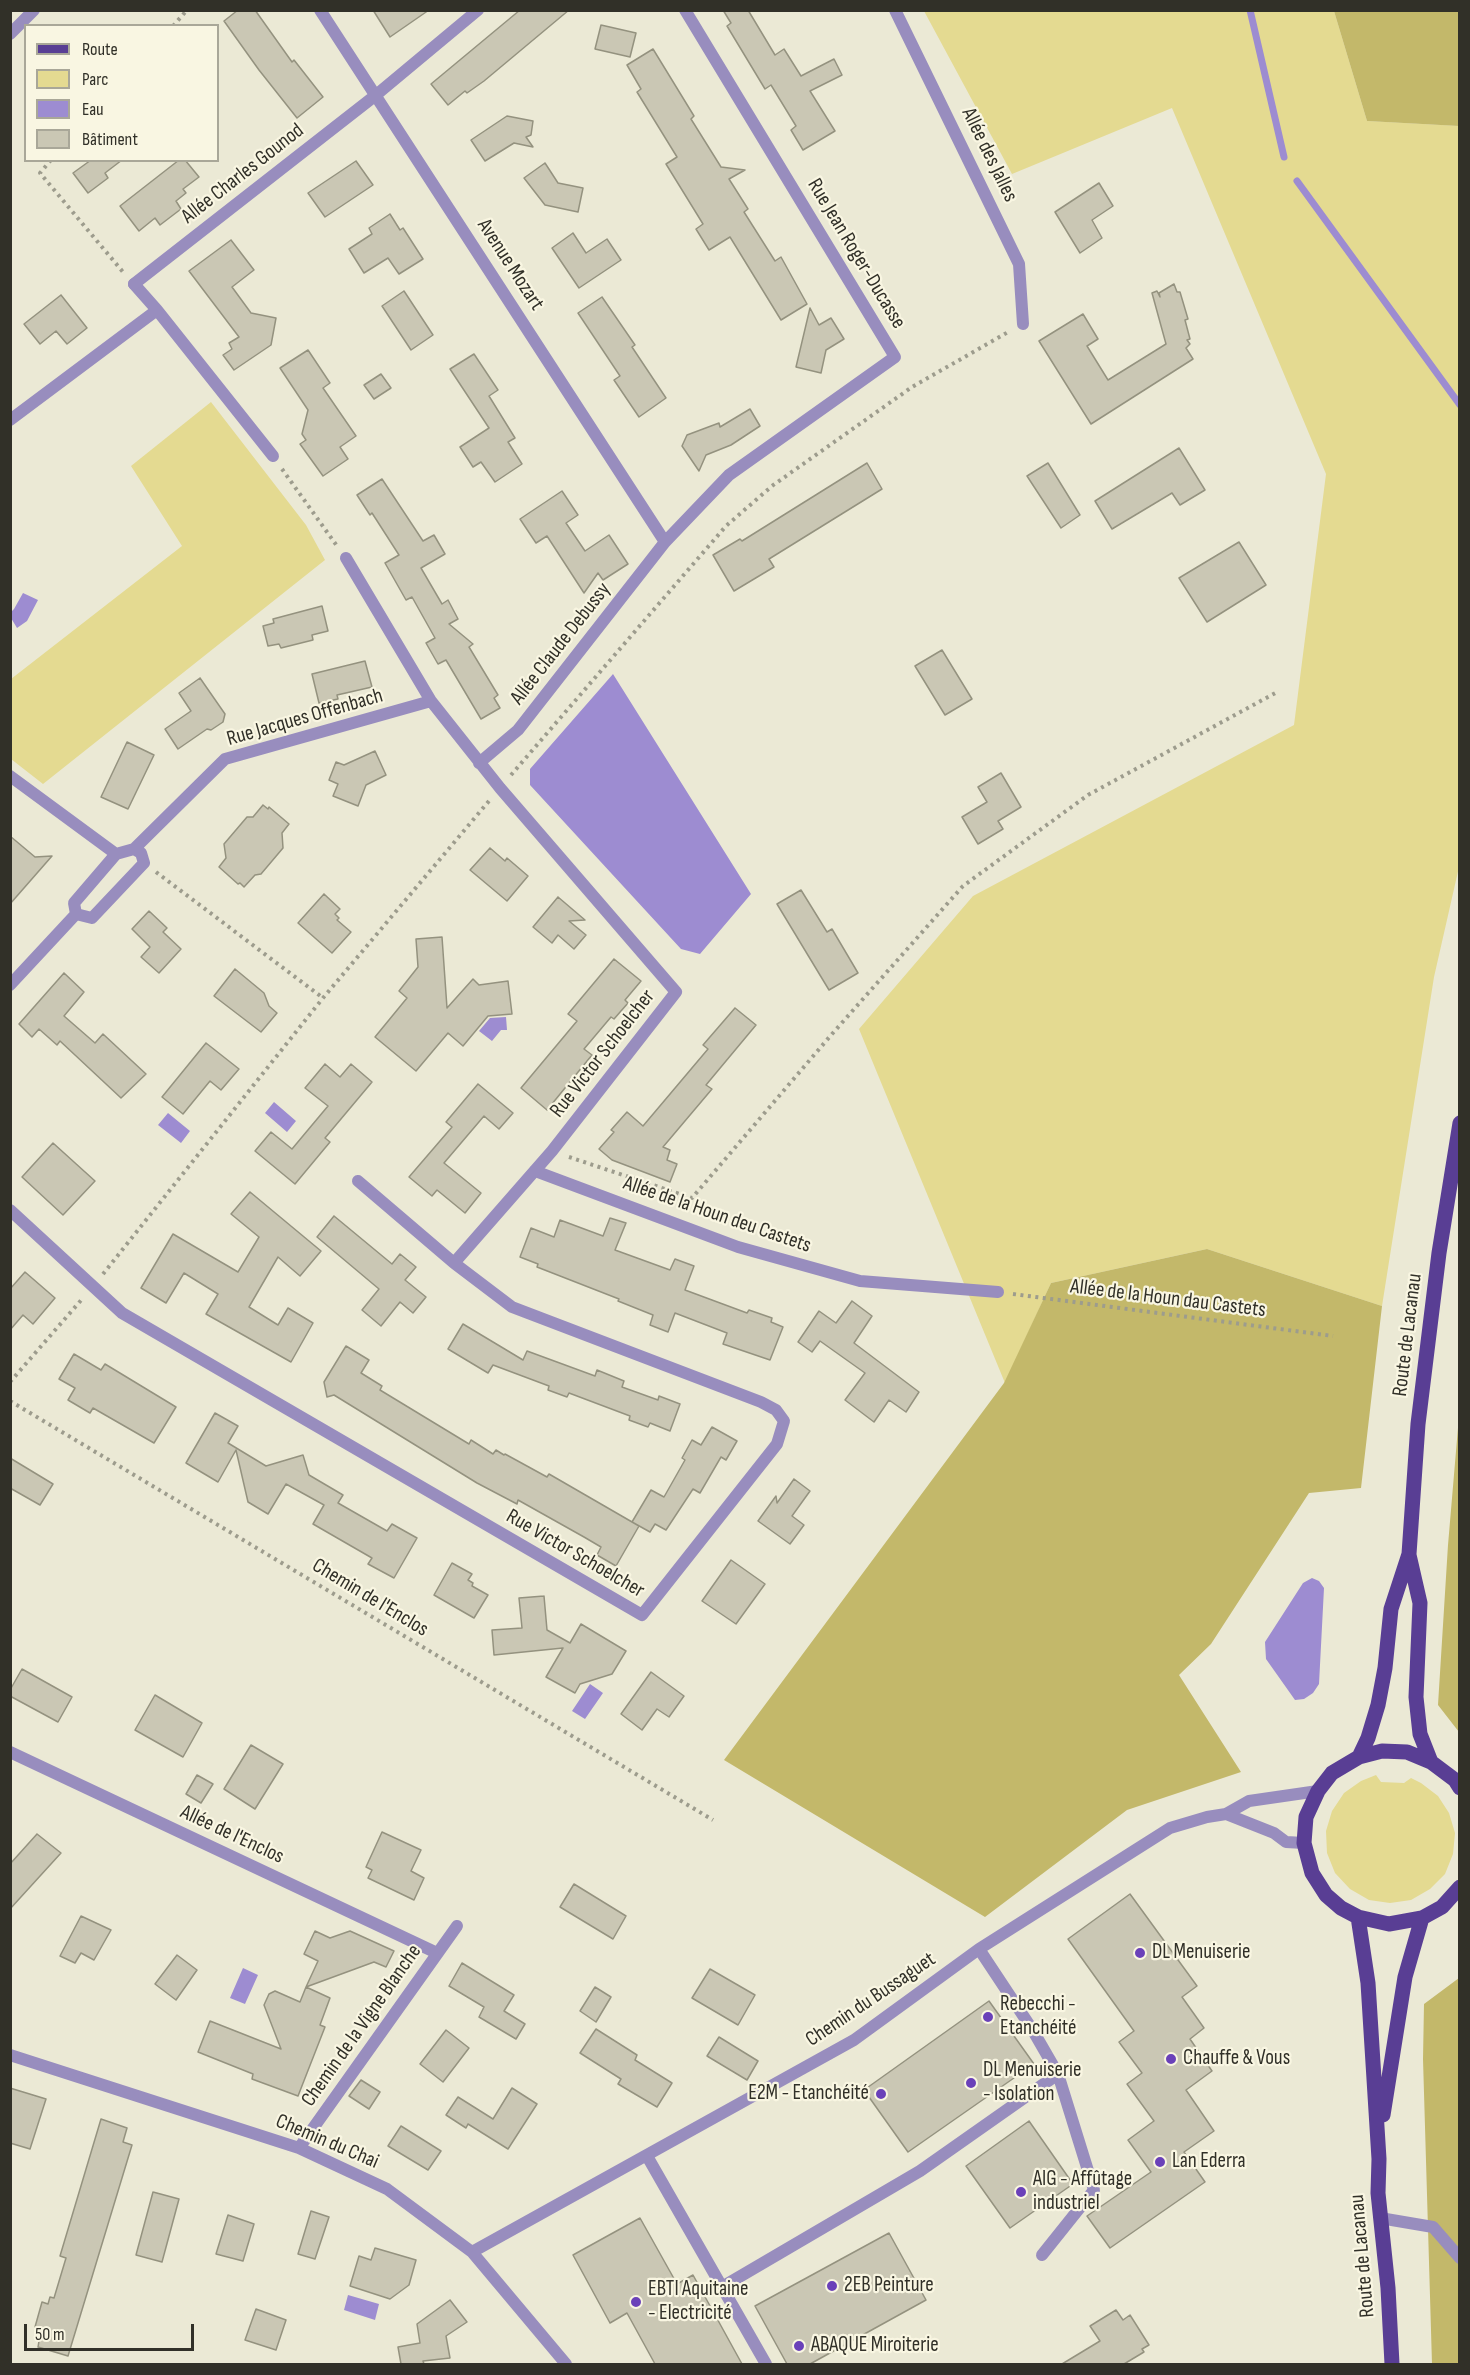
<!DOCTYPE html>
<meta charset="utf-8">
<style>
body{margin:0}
#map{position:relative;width:1470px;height:2375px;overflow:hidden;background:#ebe9d5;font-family:"Sofia Sans Condensed",sans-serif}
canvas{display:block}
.frame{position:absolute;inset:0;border:12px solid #313028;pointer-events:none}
.legend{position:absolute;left:24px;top:24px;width:195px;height:138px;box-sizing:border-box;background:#f9f6e2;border:2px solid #a9a798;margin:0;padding:8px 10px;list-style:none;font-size:18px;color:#313028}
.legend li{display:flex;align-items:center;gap:12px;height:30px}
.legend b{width:30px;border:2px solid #a9a798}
.scale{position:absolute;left:24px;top:2324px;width:170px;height:27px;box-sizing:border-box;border:3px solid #313028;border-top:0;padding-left:8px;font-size:18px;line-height:21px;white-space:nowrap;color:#313028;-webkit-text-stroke:4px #f9f6e2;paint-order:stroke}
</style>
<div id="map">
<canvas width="1470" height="2375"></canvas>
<div class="frame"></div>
<ul class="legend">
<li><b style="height:8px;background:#593e94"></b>Route</li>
<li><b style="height:16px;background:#e4da91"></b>Parc</li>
<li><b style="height:16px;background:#9d8cd1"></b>Eau</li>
<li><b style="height:16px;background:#cac7b4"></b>Bâtiment</li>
</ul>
<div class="scale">50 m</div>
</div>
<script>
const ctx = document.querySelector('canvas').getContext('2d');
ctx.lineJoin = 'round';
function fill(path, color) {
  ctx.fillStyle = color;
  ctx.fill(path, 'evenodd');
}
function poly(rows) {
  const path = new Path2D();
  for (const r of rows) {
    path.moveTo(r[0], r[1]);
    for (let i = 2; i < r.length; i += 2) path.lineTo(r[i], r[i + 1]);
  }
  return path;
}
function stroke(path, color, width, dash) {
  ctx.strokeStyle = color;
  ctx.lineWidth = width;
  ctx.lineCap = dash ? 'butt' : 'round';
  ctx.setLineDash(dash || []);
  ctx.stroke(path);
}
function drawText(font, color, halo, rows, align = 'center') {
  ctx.font = font + ' "Sofia Sans Condensed",sans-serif';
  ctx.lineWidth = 4.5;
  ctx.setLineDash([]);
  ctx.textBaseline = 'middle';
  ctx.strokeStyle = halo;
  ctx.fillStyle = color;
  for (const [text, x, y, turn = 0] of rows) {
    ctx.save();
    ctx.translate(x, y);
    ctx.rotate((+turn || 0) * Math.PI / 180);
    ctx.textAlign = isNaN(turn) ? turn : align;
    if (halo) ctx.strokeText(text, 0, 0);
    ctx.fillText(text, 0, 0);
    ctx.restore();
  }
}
fill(poly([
 [924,11,1334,11,1367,121,1460,126,1459,867,1434,977,1382,1306,1207,1249,1051,1283,1005,1383,859,1029,973,896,1294,725,1326,474,1172,108,1012,174],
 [211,402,306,525,325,560,43,784,11,759,11,679,182,546,131,466],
 [1376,1775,1381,1782,1404,1783,1411,1778,1421,1783,1438,1796,1449,1813,1455,1833,1453,1854,1445,1874,1430,1889,1411,1900,1390,1903,1369,1900,1350,1889,1335,1873,1327,1853,1326,1831,1332,1811,1344,1793,1361,1781]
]), '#e4da91');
fill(poly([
 [1334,11,1459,11,1459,126,1367,121],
 [1207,1249,1382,1306,1361,1488,1309,1493,1211,1644,1179,1675,1241,1772,1127,1810,985,1917,724,1760,1004,1383,1051,1283],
 [1459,1416,1459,1732,1438,1705,1448,1545],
 [1459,1978,1459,2364,1432,2364,1423,2059,1424,2004]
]), '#c3b86a');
fill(poly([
 [23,593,38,600,27,621,17,628,11,618,11,612,14,609],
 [613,674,751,894,700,954,681,949,530,785,530,769],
 [506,1017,507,1030,501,1030,492,1041,479,1031,490,1018],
 [274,1102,296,1121,287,1132,265,1113],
 [168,1113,190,1131,181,1143,158,1125],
 [1312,1578,1319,1581,1324,1588,1319,1684,1313,1693,1304,1699,1295,1700,1266,1659,1265,1642,1303,1583],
 [590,1684,603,1693,585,1719,572,1711],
 [243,1968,258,1975,245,2004,230,1998],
 [348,2295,379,2304,375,2320,344,2310]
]), '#9d8cd1');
stroke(poly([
 [1250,10,1284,157],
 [1297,181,1460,405]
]), '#9d8cd1', 7);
const building = poly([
 [238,10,255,10,292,62,294,60,323,97,297,118,259,70,224,21,238,10],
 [373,10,429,10,390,37,373,10],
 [520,10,569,10,484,81,467,93,465,91,448,105,431,84,520,10],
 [723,10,748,10,775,55,784,49,801,76,834,59,842,75,810,91,835,131,803,150,791,130,796,126,771,85,765,89,727,26,731,23,723,10],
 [601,25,636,33,630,57,595,49,601,25],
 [653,49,694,116,691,119,721,167,745,170,729,179,748,209,744,212,775,261,781,257,807,304,781,320,730,237,709,250,696,229,703,224,666,164,677,157,637,92,641,89,627,65,653,49],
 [507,116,533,121,531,135,526,137,533,147,514,143,485,161,471,140,507,116],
 [91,160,122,160,105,173,108,178,88,193,73,173,91,160],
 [179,160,185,160,199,177,183,189,186,193,176,201,181,209,160,225,155,218,139,231,120,206,179,160],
 [356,161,373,185,325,217,308,193,356,161],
 [545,163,558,183,583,188,578,212,545,205,524,178,545,163],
 [1099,183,1113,206,1092,220,1102,238,1080,253,1055,212,1099,183],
 [390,214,400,230,403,228,423,259,399,274,388,258,364,273,349,249,372,234,369,228,390,214],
 [573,233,586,253,607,239,621,260,579,288,552,248,573,233],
 [231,240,254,270,232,287,251,313,276,318,271,345,234,370,223,355,232,349,229,343,239,337,189,271,231,240],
 [1174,284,1177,292,1180,292,1188,319,1185,320,1190,339,1187,340,1190,344,1186,348,1193,359,1091,424,1039,341,1083,314,1098,339,1087,346,1108,380,1166,344,1152,293,1157,291,1160,297,1159,293,1174,284],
 [404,291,433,335,411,350,382,306,404,291],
 [61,295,87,328,67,344,56,331,40,344,24,324,61,295],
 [602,297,635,345,632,347,666,398,639,417,614,380,620,376,578,313,602,297],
 [810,308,819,325,831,318,844,339,826,350,821,373,796,367,810,308],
 [308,350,330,383,323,388,356,436,340,447,348,459,323,476,300,444,306,440,302,434,308,410,280,368,308,350],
 [474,354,498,390,489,396,515,438,508,442,522,464,495,482,481,462,473,467,460,447,489,428,450,369,474,354],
 [381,374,391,388,374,399,364,385,381,374],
 [750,409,760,426,731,445,706,455,699,471,682,446,687,435,719,423,720,427,750,409],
 [1179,448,1205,490,1180,505,1172,493,1112,529,1095,501,1179,448],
 [867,463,882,489,769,559,774,567,734,591,713,555,740,539,742,541,867,463],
 [1048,463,1080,515,1061,528,1027,476,1048,463],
 [382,479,423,541,434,535,445,554,421,568,442,604,448,600,458,619,449,624,473,644,469,647,498,695,494,698,500,708,481,719,446,660,438,664,426,643,435,638,412,597,406,600,385,563,399,555,372,513,370,515,357,495,382,479],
 [562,491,578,515,566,523,585,551,609,535,628,564,603,580,598,573,584,593,547,536,536,543,520,519,562,491],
 [1239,542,1266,585,1207,622,1179,578,1239,542],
 [322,606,328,631,312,635,313,640,281,648,279,644,268,646,263,626,274,623,273,619,322,606],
 [942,650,972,699,945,715,915,666,942,650],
 [365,661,372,687,337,695,338,699,319,703,312,674,365,661],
 [200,678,225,714,223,722,211,730,207,729,178,749,165,729,191,711,179,693,200,678],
 [127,742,154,755,128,809,101,797,127,742],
 [375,751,386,775,366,785,358,806,333,796,338,784,329,780,336,762,344,765,375,751],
 [1001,773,1021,807,998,821,1003,829,978,844,962,817,987,802,978,787,1001,773],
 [263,805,268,809,269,807,289,824,282,833,283,848,261,874,255,875,244,887,240,883,238,884,219,867,226,858,224,844,247,817,253,817,263,805],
 [10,836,35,857,52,856,10,904,10,836],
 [490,848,505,861,507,858,528,876,507,901,470,870,490,848],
 [801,890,827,932,832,929,858,973,829,990,777,904,801,890],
 [324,894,340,909,335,914,339,918,337,920,351,932,332,953,298,923,324,894],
 [558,897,585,920,569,921,586,935,574,949,558,935,552,943,533,927,558,897],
 [149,911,167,928,163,932,181,949,159,973,141,957,150,947,132,929,149,911],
 [442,937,447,1008,473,979,479,985,508,981,512,1014,488,1016,463,1046,448,1033,416,1071,375,1037,407,998,399,991,418,967,416,939,442,937],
 [614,959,641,981,625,1000,628,1003,614,1019,611,1017,584,1049,592,1055,547,1110,521,1088,577,1021,568,1014,614,959],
 [235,969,264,993,269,1006,277,1013,261,1032,214,996,235,969],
 [64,973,84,992,64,1016,95,1043,103,1034,146,1074,121,1098,60,1041,57,1045,39,1029,32,1037,19,1024,64,973],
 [735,1008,756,1025,706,1085,712,1089,663,1147,670,1150,667,1160,677,1164,670,1182,612,1160,599,1149,614,1132,611,1130,627,1112,643,1126,708,1049,703,1045,735,1008],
 [206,1043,239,1069,221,1090,210,1081,183,1114,162,1097,206,1043],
 [325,1064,340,1077,351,1064,372,1082,325,1138,330,1142,295,1184,255,1151,271,1132,292,1149,328,1106,305,1088,325,1064],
 [478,1084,513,1113,499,1129,484,1116,444,1163,481,1193,465,1213,437,1190,432,1196,409,1177,452,1127,446,1122,478,1084],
 [53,1143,95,1181,63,1215,22,1177,53,1143],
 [250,1192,321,1251,300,1276,278,1257,249,1307,278,1325,288,1308,313,1323,291,1362,206,1314,218,1294,184,1273,166,1303,141,1288,173,1234,238,1272,259,1237,231,1214,250,1192],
 [334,1216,392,1264,400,1254,416,1267,405,1280,426,1297,413,1313,400,1302,381,1326,362,1310,379,1289,317,1237,334,1216],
 [610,1218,626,1223,615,1250,670,1270,675,1259,694,1266,685,1290,747,1313,749,1310,772,1318,771,1322,783,1327,770,1360,723,1344,727,1333,675,1313,668,1332,650,1325,653,1315,618,1301,619,1299,537,1267,538,1264,520,1257,531,1228,554,1237,560,1220,603,1236,610,1218],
 [25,1272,55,1298,33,1324,23,1315,10,1330,10,1289,25,1272],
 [852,1301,872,1316,854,1343,919,1392,906,1412,889,1400,874,1422,845,1400,865,1373,820,1341,812,1352,798,1342,819,1311,836,1323,852,1301],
 [463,1324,523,1360,527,1351,595,1376,597,1370,624,1381,622,1387,658,1400,659,1396,680,1404,670,1431,650,1423,648,1427,629,1420,630,1416,569,1393,567,1397,548,1390,549,1386,493,1365,488,1373,448,1349,463,1324],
 [346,1346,369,1360,361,1373,382,1386,380,1390,469,1444,471,1440,493,1454,496,1450,504,1455,505,1454,547,1477,549,1474,639,1526,616,1566,597,1555,601,1547,584,1537,518,1500,517,1504,477,1483,334,1395,327,1397,324,1382,346,1346],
 [74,1354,101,1370,105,1364,176,1407,154,1443,93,1408,90,1413,68,1400,75,1388,59,1379,74,1354],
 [215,1413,238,1426,228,1443,266,1466,303,1455,309,1475,343,1495,338,1503,387,1531,392,1524,417,1538,394,1578,368,1564,372,1558,313,1524,324,1505,286,1484,268,1514,248,1502,236,1450,218,1482,186,1463,215,1413],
 [712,1427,737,1441,726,1460,721,1457,700,1493,693,1489,666,1530,655,1524,650,1532,632,1522,651,1490,664,1497,685,1460,682,1458,692,1440,701,1445,712,1427],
 [10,1458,53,1484,40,1505,10,1488,10,1458],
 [794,1479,810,1491,792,1516,804,1525,790,1544,758,1521,776,1496,777,1503,794,1479],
 [731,1560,765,1584,736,1624,702,1601,731,1560],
 [452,1563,472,1574,468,1580,473,1583,472,1586,488,1595,474,1618,434,1595,452,1563],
 [544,1596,547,1630,570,1643,581,1624,626,1651,612,1674,580,1684,575,1693,546,1677,563,1648,494,1655,492,1630,522,1628,519,1598,544,1596],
 [22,1669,72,1697,58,1722,10,1696,10,1690,22,1669],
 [651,1672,684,1696,669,1717,657,1709,642,1730,621,1714,651,1672],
 [155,1695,202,1723,183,1757,135,1730,155,1695],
 [251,1745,283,1764,255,1809,224,1789,251,1745],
 [197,1775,213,1784,201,1803,186,1794,197,1775],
 [382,1832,421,1850,411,1871,424,1878,414,1900,368,1878,372,1870,366,1867,382,1832],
 [37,1834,61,1853,10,1909,10,1864,37,1834],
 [574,1884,626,1916,613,1939,560,1907,574,1884],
 [1130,1894,1197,1986,1182,1997,1204,2028,1190,2039,1212,2071,1186,2090,1214,2131,1184,2152,1205,2182,1110,2248,1087,2216,1151,2172,1128,2140,1154,2121,1127,2084,1142,2073,1119,2042,1134,2031,1068,1939,1130,1894],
 [81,1916,111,1930,94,1960,81,1953,75,1963,60,1956,81,1916],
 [315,1931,330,1938,350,1931,394,1951,386,1967,374,1962,306,1987,318,1961,304,1954,315,1931],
 [177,1955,197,1970,176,2000,155,1984,177,1955],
 [462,1963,514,1995,504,2011,525,2024,516,2039,479,2017,484,2007,449,1986,462,1963],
 [710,1969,755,1995,738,2025,692,1998,710,1969],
 [306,1987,330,1998,320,2025,325,2027,298,2096,252,2079,253,2074,198,2052,210,2021,281,2049,264,2005,269,1994,275,1991,300,2002,306,1987],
 [595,1987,611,1997,596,2022,580,2011,595,1987],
 [989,2001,1034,2064,908,2152,864,2090,989,2001],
 [596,2029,637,2055,635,2060,672,2083,657,2107,618,2084,621,2079,580,2053,596,2029],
 [446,2030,469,2048,443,2082,420,2064,446,2030],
 [719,2037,758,2061,747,2080,707,2056,719,2037],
 [361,2080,380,2092,369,2109,349,2096,361,2080],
 [10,2088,46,2099,30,2149,10,2143,10,2088],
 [512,2088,537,2104,508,2149,468,2124,466,2128,446,2115,458,2097,493,2119,512,2088],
 [101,2119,127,2128,123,2142,132,2145,68,2356,38,2347,41,2329,35,2327,42,2302,48,2304,50,2297,54,2298,66,2258,60,2256,101,2119],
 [1029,2121,1073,2184,1010,2228,966,2166,1029,2121],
 [401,2126,441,2151,428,2170,388,2146,401,2126],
 [153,2192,179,2199,162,2262,136,2255,153,2192],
 [311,2211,329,2217,315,2259,298,2254,311,2211],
 [228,2215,254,2224,243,2261,216,2254,228,2215],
 [640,2218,677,2284,693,2275,742,2364,655,2364,627,2313,610,2323,573,2255,640,2218],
 [889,2233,926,2300,810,2364,787,2364,755,2306,889,2233],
 [375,2248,416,2260,409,2285,390,2299,350,2286,359,2256,371,2260,375,2248],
 [450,2300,467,2322,446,2336,450,2358,423,2361,424,2364,401,2364,398,2347,420,2343,417,2324,450,2300],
 [256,2309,286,2320,276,2350,245,2340,256,2309],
 [1116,2310,1123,2320,1130,2315,1149,2345,1142,2349,1144,2352,1124,2364,1062,2364,1100,2341,1090,2326,1116,2310]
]);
fill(building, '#cac7b4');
stroke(building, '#94927f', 1.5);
stroke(poly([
 [173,26,187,10],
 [51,160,40,173,123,272],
 [282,469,337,546],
 [511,775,726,526,772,486,912,387,1010,331],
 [156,872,323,998],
 [569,1157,692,1198,832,1034,963,886,1088,795,1279,691],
 [103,1274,323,998,489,801],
 [1013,1294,1333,1336],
 [10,1382,83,1298],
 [10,1401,713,1820]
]), '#9d9c8d', 4, [3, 4.5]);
stroke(poly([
 [134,284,157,310,273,456],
 [10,420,157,310],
 [535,1171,738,1247,860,1281,998,1292],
 [1380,2218,1433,2227,1460,2258]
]), '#988dbe', 12);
stroke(poly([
 [320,10,665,542],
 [895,10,1019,264,1023,324],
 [10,34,34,10],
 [134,284,376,95,478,10],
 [479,763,518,730,665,542,729,475,895,357,685,10],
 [10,776,116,854],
 [116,854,134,849,225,759,431,701],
 [76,914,92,918,144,863,141,853,134,849],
 [10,985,76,914,74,903,116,854],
 [358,1181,454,1263],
 [10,1210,122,1313,642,1615,777,1444,784,1421,776,1410,761,1402,512,1307,454,1263,552,1151,676,992,500,788,431,701,346,558],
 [10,1752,437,1953],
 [1226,1814,1274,1833,1286,1842,1304,1843],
 [979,1949,1032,2029,1058,2074,1094,2190,1042,2255],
 [10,2055,299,2148,387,2189,472,2252,566,2364],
 [299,2148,457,1926],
 [647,2156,766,2364],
 [472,2252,854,2040,979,1949,1170,1828,1207,1817,1226,1814,1249,1801,1318,1791],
 [722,2287,920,2171,1058,2074]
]), '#988dbe', 12);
stroke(poly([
 [1409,1555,1420,1603,1416,1697,1420,1734,1431,1762],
 [1359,1757,1368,1738,1378,1705,1385,1668,1391,1609,1409,1554,1418,1424,1439,1253,1460,1123],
 [1460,1788,1455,1780,1431,1762,1407,1752,1382,1751,1359,1757,1332,1773,1318,1791,1306,1817,1304,1843,1312,1873,1326,1895,1341,1908,1358,1917,1389,1924,1422,1918,1442,1907,1460,1887],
 [1358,1917,1368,1983,1379,2159,1378,2193,1388,2288,1392,2364],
 [1383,2115,1405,1977,1422,1918]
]), '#593e94', 15);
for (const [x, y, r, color] of [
 [1140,1953,6,"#6a41b9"],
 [988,2017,6,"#6a41b9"],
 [1171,2059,6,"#6a41b9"],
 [971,2083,6,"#6a41b9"],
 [881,2094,6,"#6a41b9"],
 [1160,2162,6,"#6a41b9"],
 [1021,2192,6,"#6a41b9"],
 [832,2286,6,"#6a41b9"],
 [636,2302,6,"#6a41b9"],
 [799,2346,6,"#6a41b9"]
]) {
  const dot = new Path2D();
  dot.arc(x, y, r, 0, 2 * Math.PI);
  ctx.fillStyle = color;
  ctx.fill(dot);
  stroke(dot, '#f9f6e2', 2);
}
drawText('21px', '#313028', '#f9f6e2', [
 ["Allée des Jalles",989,155,64],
 ["Allée Charles Gounod",243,174,-38],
 ["Rue Jean Roger-Ducasse",856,254,59],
 ["Avenue Mozart",510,265,57],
 ["Allée Claude Debussy",561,644,-52],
 ["Rue Jacques Offenbach",305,718,-16],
 ["Rue Victor Schoelcher",603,1054,-52],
 ["Allée de la Houn deu Castets",717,1215,19],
 ["Allée de la Houn dau Castets",1168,1299,7],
 ["Route de Lacanau",1408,1335,-83],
 ["Rue Victor Schoelcher",575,1554,30],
 ["Chemin de l'Enclos",370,1598,31],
 ["Allée de l'Enclos",232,1835,25],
 ["Chemin du Bussaguet",871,2000,-34],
 ["Chemin de la Vigne Blanche",362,2026,-55],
 ["Chemin du Chai",327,2142,23],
 ["Route de Lacanau",1363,2256,-95]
]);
drawText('21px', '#313028', '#f9f6e2', [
 ["DL Menuiserie",1152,1953],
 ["Rebecchi -",1000,2005],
 ["Etanchéité",1000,2029],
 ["Chauffe & Vous",1183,2059],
 ["DL Menuiserie",983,2071],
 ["- Isolation",983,2095],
 ["E2M - Etanchéité",869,2094,"right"],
 ["Lan Ederra",1172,2162],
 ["AIG - Affûtage",1033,2180],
 ["industriel",1033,2204],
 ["2EB Peinture",844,2286],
 ["EBTI Aquitaine",648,2290],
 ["- Electricité",648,2314],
 ["ABAQUE Miroiterie",811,2346]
], 'left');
</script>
